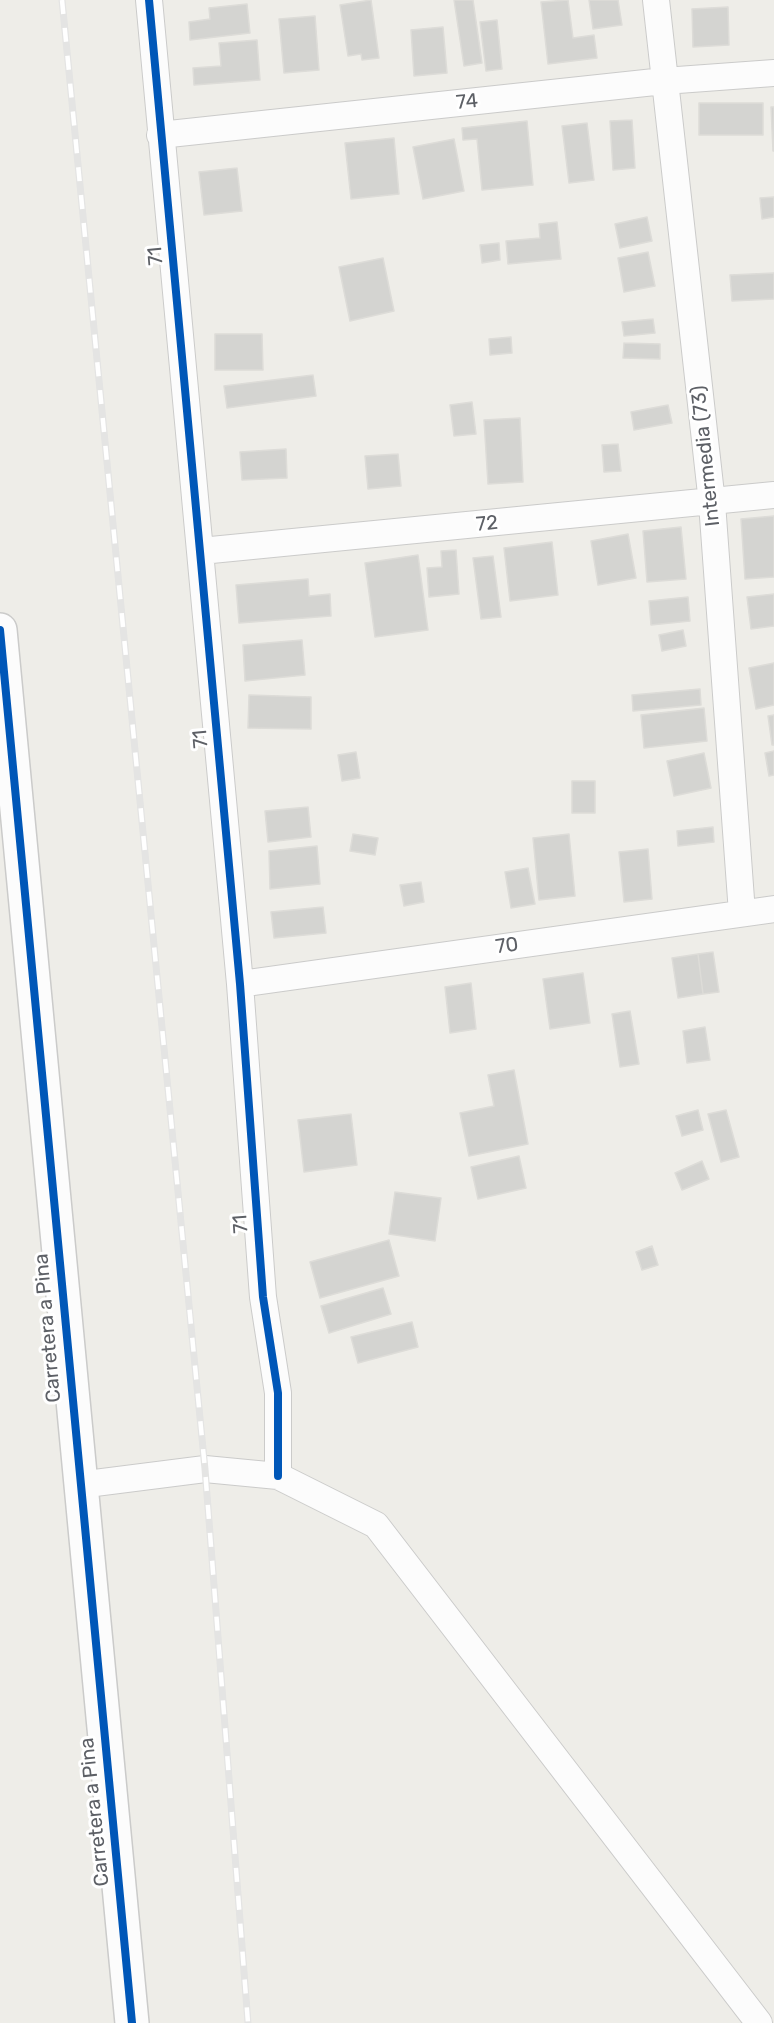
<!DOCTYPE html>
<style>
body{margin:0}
canvas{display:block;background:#eeede8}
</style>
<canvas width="774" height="2023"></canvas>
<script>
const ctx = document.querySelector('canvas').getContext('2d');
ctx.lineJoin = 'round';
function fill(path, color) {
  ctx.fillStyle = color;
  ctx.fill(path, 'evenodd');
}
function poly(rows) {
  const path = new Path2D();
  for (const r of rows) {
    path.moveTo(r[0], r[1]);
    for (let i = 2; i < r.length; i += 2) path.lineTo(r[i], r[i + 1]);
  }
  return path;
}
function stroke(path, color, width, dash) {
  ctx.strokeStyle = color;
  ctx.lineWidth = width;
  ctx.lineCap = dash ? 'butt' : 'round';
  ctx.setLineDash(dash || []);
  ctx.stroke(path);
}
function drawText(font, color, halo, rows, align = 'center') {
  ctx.font = font + ' Rubik,sans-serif';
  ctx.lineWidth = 6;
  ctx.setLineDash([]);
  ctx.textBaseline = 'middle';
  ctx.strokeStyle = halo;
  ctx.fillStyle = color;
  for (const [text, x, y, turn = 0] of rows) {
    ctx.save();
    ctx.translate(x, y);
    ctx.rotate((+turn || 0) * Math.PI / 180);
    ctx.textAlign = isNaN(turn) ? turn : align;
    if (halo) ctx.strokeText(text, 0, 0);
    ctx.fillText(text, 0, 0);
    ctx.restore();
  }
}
const building = poly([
 [371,0,379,58,362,60,361,54,348,56,340,5,371,0],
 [454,0,473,0,482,63,464,66,454,0],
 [568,0,573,38,594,35,597,58,548,64,541,2,568,0],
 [589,0,618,0,622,25,593,29,589,0],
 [247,4,250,33,190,40,189,22,210,19,209,8,247,4],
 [728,7,729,45,693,47,692,9,728,7],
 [315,16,319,70,284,73,279,19,315,16],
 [497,20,502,69,486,71,480,22,497,20],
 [443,27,447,73,414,76,411,30,443,27],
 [257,40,260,80,194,85,193,68,221,66,219,43,257,40],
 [699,103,763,103,763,135,699,135,699,103],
 [771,107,774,107,774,151,773,151,771,107],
 [632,120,635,168,613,170,610,121,632,120],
 [527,121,533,185,482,190,477,139,463,140,462,128,527,121],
 [587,123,594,180,569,183,562,126,587,123],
 [394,138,399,194,351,199,345,143,394,138],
 [454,139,464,191,423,199,413,147,454,139],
 [237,168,242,211,204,215,199,172,237,168],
 [774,197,774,217,762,219,760,198,774,197],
 [647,217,652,241,620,248,615,224,647,217],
 [557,222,561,259,508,264,506,241,540,238,539,224,557,222],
 [499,243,500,260,482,263,480,245,499,243],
 [648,252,655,286,624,292,618,258,648,252],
 [383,258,394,311,350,321,339,267,383,258],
 [774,273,774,299,732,301,730,275,774,273],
 [653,319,655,333,624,336,622,322,653,319],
 [215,334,262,334,263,370,215,370,215,334],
 [511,337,512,353,490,355,489,339,511,337],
 [624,343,660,344,660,359,623,358,624,343],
 [313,375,316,396,227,408,224,386,313,375],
 [472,402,476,434,454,436,450,405,472,402],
 [668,405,672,423,634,430,631,412,668,405],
 [520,418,523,482,488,484,484,420,520,418],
 [618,444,621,471,604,472,602,445,618,444],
 [286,449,287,478,242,480,240,452,286,449],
 [398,454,401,486,368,489,365,456,398,454],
 [774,516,774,577,745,579,741,519,774,516],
 [681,527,686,579,647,582,643,531,681,527],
 [628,534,636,578,598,585,591,541,628,534],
 [552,542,558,595,510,601,504,548,552,542],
 [456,550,459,594,429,597,427,568,442,567,441,551,456,550],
 [418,555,428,630,375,637,365,563,418,555],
 [493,556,501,617,481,619,473,558,493,556],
 [308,579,309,596,330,594,331,616,239,623,236,585,308,579],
 [774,594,774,626,751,629,747,597,774,594],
 [688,597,690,621,651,625,649,601,688,597],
 [683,630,686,646,662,651,659,635,683,630],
 [302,640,305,675,245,681,243,645,302,640],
 [774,663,774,705,756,709,749,668,774,663],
 [700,689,701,705,633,711,632,695,700,689],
 [249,695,311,697,311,729,248,728,249,695],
 [704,708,707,741,644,748,641,715,704,708],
 [774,715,774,745,772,745,768,716,774,715],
 [774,751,774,775,769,776,765,753,774,751],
 [356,752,360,778,342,781,338,755,356,752],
 [704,753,711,788,674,796,667,761,704,753],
 [572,781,595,781,595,813,572,813,572,781],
 [308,807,311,837,268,842,265,811,308,807],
 [713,827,714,842,678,846,677,831,713,827],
 [353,834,378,838,375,855,350,851,353,834],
 [569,834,575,896,539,900,533,838,569,834],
 [317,846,320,884,270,889,269,851,317,846],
 [648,849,652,899,624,902,619,852,648,849],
 [528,868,535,904,511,908,505,872,528,868],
 [421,882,424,902,404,906,400,885,421,882],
 [323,907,326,933,274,938,271,912,323,907],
 [713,952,719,992,703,994,698,954,713,952],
 [698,954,703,994,678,998,672,958,698,954],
 [583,973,590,1023,550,1029,543,979,583,973],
 [471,983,476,1029,450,1033,445,987,471,983],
 [630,1011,639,1064,620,1067,612,1014,630,1011],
 [705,1027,710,1060,687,1063,683,1031,705,1027],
 [514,1070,528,1144,469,1156,460,1113,494,1106,488,1075,514,1070],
 [698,1110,703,1130,682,1136,676,1116,698,1110],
 [726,1110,739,1157,721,1162,708,1114,726,1110],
 [351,1114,357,1165,304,1172,298,1120,351,1114],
 [519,1156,526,1188,478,1199,471,1167,519,1156],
 [702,1161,709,1179,682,1190,675,1173,702,1161],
 [395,1192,441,1198,435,1241,389,1234,395,1192],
 [389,1240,399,1276,320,1298,310,1262,389,1240],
 [652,1246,658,1265,642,1270,636,1252,652,1246],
 [383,1288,391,1314,329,1333,321,1306,383,1288],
 [412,1322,418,1347,358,1363,351,1337,412,1322]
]);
fill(building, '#d4d4d1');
stroke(building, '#dddcd8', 1.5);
const minor = poly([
 [149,0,240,984,263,1297,278,1393,278,1476],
 [656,0,712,503,742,913],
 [160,135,664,81,774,73],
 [201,551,774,495],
 [240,984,774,909],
 [79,1485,205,1469,278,1476,376,1525,759,2023]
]);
const tertiary = poly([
 [0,630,132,2023]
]);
stroke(minor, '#cbcbca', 28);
stroke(tertiary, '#cbcbca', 36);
stroke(minor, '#fcfcfc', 26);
stroke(tertiary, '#fcfcfc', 33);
const rail = poly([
 [62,0,205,1469,248,2023]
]);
stroke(rail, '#e4e4e3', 7);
stroke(rail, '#fff', 4.5, [14]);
stroke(poly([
 [149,0,240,984,263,1297,278,1393,278,1476],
 [0,630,132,2023]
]), '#0057b8', 8);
drawText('20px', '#5d6066', '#fff', [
 ["74",467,102,-6],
 ["71",156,256,-95],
 ["Intermedia (73)",706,456,-96],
 ["72",487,524,-5],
 ["71",201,739,-95],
 ["70",507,946,-8],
 ["71",241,1224,-94],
 ["Carretera a Pina",48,1328,-95],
 ["Carretera a Pina",95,1812,-96]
]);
</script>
